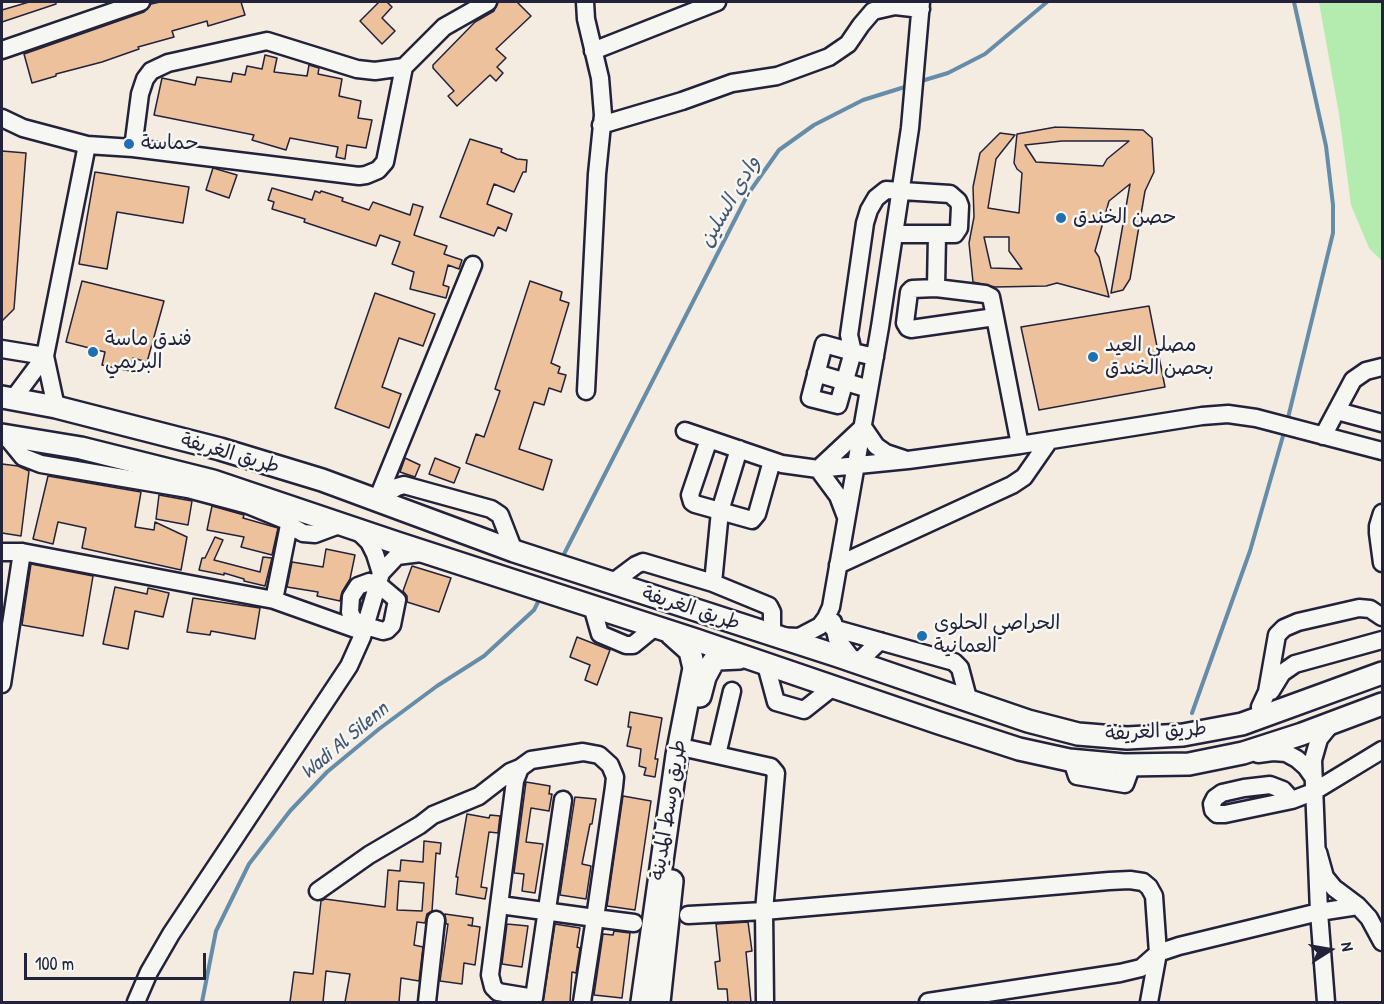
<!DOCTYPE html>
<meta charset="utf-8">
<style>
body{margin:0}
#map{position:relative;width:1384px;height:1004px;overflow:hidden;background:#f4ebe1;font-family:"Patrick Hand",sans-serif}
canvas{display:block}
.frame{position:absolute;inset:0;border:3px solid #22223b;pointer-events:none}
.north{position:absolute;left:1300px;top:920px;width:60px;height:60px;-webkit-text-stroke:4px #f6f6f2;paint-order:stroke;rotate:79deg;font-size:16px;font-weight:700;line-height:24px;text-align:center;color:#22223b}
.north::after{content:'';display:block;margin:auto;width:21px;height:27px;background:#22223b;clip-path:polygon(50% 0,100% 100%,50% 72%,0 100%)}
.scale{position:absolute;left:24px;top:953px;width:182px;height:27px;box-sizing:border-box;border:3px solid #22223b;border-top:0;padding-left:8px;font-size:18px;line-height:21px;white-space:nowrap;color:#22223b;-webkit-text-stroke:4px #f6f6f2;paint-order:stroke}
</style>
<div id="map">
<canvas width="1384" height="1004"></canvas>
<div class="frame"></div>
<div class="north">N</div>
<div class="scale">100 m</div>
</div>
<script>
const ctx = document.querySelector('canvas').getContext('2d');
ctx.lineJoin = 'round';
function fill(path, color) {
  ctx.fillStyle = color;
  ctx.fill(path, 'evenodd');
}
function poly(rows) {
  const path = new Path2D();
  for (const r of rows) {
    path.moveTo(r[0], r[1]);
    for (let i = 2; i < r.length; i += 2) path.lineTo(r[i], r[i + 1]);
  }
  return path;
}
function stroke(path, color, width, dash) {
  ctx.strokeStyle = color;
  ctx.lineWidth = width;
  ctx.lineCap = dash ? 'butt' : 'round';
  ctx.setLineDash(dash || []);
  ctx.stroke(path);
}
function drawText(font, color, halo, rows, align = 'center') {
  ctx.font = font + ' "Patrick Hand","Playpen Sans Arabic",sans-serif';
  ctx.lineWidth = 5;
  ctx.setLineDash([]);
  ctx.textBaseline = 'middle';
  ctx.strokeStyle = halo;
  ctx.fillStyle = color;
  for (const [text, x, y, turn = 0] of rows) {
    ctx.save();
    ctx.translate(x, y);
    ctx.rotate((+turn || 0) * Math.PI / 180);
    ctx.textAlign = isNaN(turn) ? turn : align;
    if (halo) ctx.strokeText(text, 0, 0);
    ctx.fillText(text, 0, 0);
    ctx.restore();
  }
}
fill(poly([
 [1319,2,1382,2,1382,261,1369,248,1351,205,1339,114]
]), '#b4ebae');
stroke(poly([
 [918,82,948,73,985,54,1047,2],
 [1287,422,1333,233,1333,205,1326,146,1294,2],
 [561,560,748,194,779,150,814,125,863,100,908,86],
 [1192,713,1250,551,1285,429],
 [202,1002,216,931,249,864,290,811,327,772,379,729,437,686,484,656,534,610,540,598]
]), '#658da9', 4);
const building = poly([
 [29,2,56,2,56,4,2,22,2,10,29,2],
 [160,2,241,2,245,15,208,26,207,21,172,31,174,37,138,47,139,49,102,62,56,74,56,76,32,83,24,54,144,12,151,4,160,2],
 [379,2,387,2,392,7,382,18,395,31,382,44,360,21,379,2],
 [498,2,517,2,531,16,496,49,506,58,497,67,503,73,496,81,490,75,457,106,448,96,454,91,433,68,433,65,475,22,494,11,498,2],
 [265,55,277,58,274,72,307,76,309,65,319,68,318,74,342,79,339,96,361,101,358,118,372,120,366,148,347,145,345,159,336,157,338,147,290,138,286,150,252,140,254,135,154,115,162,78,195,85,197,77,231,82,233,73,245,75,247,66,262,69,265,55],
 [1056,127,1143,130,1152,138,1154,172,1145,191,1130,279,1123,290,1111,293,1130,184,1109,201,1095,251,1099,257,1109,297,1057,283,1046,286,995,287,973,282,969,243,974,217,973,187,980,153,1000,133,1015,135,996,159,988,208,1019,213,1022,173,1017,169,1014,163,1017,134,1056,127],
 [1062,141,1129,141,1107,159,1103,166,1036,162,1025,145,1062,141],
 [984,237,1009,237,1009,251,1022,269,991,268,984,237],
 [470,139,502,149,501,152,517,159,527,160,526,172,523,172,514,192,494,184,487,204,512,214,506,231,498,227,494,236,440,217,470,139],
 [2,151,26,153,14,309,2,321,2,151],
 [213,168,237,175,229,198,206,190,213,168],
 [95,172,189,187,183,223,117,212,107,269,79,264,95,172],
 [272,188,312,200,315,191,320,193,321,191,343,198,342,201,369,210,373,202,410,215,413,204,423,207,414,235,447,246,444,254,462,260,459,269,448,265,443,285,449,287,446,298,410,289,414,272,392,264,400,242,380,235,376,246,304,222,305,219,272,209,274,202,268,200,272,188],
 [82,281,164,301,147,362,133,358,130,371,102,365,105,352,66,342,82,281],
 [530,281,562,292,560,300,569,303,551,363,560,367,558,373,566,375,561,392,549,388,544,405,534,402,519,449,552,460,543,490,466,463,476,434,484,437,500,391,495,389,530,281],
 [375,293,435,314,423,346,399,338,382,387,401,394,389,428,335,408,375,293],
 [1149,306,1165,387,1039,410,1021,327,1149,306],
 [405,458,420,465,415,477,400,472,405,458],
 [435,458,460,468,454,483,429,474,435,458],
 [2,464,18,466,29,471,21,536,2,533,2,464],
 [48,476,141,492,135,527,154,530,155,522,187,537,181,570,82,548,86,528,58,522,53,544,33,539,48,476],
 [159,495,192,501,188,525,156,519,159,495],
 [212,506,244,515,243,518,278,528,272,555,241,547,244,537,207,530,212,506],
 [215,537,223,540,214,560,260,572,263,557,272,558,265,586,244,581,244,579,224,573,224,575,199,570,202,558,205,558,215,537],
 [326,549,355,555,350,579,342,592,340,601,317,596,318,592,287,587,292,562,323,567,326,549],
 [31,564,93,576,83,636,22,625,31,564],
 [412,566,451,578,439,612,407,602,407,596,403,591,412,566],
 [115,587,147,594,148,588,169,593,163,617,135,611,128,649,103,644,115,587],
 [193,598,260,608,255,639,211,631,210,635,187,632,193,598],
 [577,637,610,650,597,685,585,680,590,665,570,657,577,637],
 [630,712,662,718,655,759,658,759,655,777,644,775,646,768,639,766,641,749,627,746,631,727,628,727,630,712],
 [526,782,550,786,549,794,552,794,549,811,531,808,526,842,543,844,535,893,522,891,524,874,514,873,526,782],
 [623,796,651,801,635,910,607,906,623,796],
 [575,797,596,799,592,824,590,824,582,864,591,866,586,899,560,895,575,797],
 [467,814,489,818,490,815,500,816,498,833,489,832,481,887,487,888,485,899,456,894,458,877,456,877,467,814],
 [424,841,441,843,440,854,436,853,432,911,427,914,425,923,417,922,414,945,423,947,419,981,401,978,399,1002,345,1002,350,974,326,971,323,1002,290,1002,294,972,313,974,321,901,325,899,385,907,388,870,400,871,401,860,423,862,424,841],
 [399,881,424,883,422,911,397,910,399,881],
 [445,914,473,918,472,926,468,925,480,927,475,965,464,963,462,984,440,981,448,924,446,924,445,914],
 [748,922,752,951,746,952,751,1002,728,1002,727,989,718,989,715,962,720,961,716,924,748,922],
 [507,924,528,926,522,967,502,964,507,924],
 [555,924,580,928,577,947,580,948,576,973,572,972,570,1002,543,1002,555,924],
 [614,931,630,933,622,998,594,995,603,934,613,935,614,931]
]);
fill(building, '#edc19c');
stroke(building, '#22223b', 1.5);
const minor = poly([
 [585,2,586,19,600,78,603,115,597,174,586,391],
 [2,50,141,2],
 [593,51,717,2],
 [2,118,23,128,87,145,133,148,359,176,366,175,378,170,385,162,404,67,444,27,488,2],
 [601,125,682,101,732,83,777,76,829,57,848,44,861,25,873,11,895,6,921,9],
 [133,148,140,94,145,79,151,71,168,63,267,41,357,69,375,71,404,67],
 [936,288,937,235],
 [995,317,911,329,908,328,905,323,909,292,912,289,936,288,985,294,991,297,995,317,1020,445],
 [2,349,45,356],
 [875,357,853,352,824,344,810,398,838,405,853,352,849,335,865,223,869,210,876,198,886,190,950,194,958,201,960,206,959,228,955,234,894,234],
 [816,373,869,389],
 [13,399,45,356],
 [56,407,45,356,87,145],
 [1337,411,1382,423],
 [685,431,782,464,818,469,908,460,1020,445,1202,416,1228,414,1256,418,1382,451],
 [5,435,23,457,41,464,188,489,248,505,285,520,291,526,303,533,315,534,342,524],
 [1323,436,1353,380,1366,371,1382,367],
 [709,439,690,495,692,502,695,504,752,520,757,514,772,461],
 [377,500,473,265],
 [377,500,397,487,404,485,491,509,500,515,514,551],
 [1382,513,1378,526,1378,533,1382,563],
 [846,517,838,496,818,469,863,427,876,446,886,453,904,459],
 [356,529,369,542,375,554,381,573],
 [2,552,22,552,274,600,364,632],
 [838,565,1012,485,1024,477,1049,441],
 [369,582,378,584,397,600,392,625,387,630,383,631,366,626,353,619,350,612,351,597,358,586,369,582],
 [612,583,636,565,643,562,713,583,769,606,772,612,772,636,799,637,820,626,826,618,831,607,880,327,910,128,921,2],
 [713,583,720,511,739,449],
 [274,600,291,515],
 [592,606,600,634,626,645,633,645,655,627],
 [833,622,837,639,856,664,880,641],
 [833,628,954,662,960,668,969,702],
 [766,665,776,702,804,710,833,687],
 [2,684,22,552],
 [1271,691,1282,673,1295,664,1382,640],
 [1260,707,1267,692,1277,635,1284,628,1298,622,1359,608,1370,609,1382,617],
 [690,749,771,767,776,773,764,911,765,1002],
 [1258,754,1273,752,1286,753,1297,759,1306,767,1313,777],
 [717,755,732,691],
 [1072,761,1077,776,1125,784,1132,765],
 [563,800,534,998,498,992,493,987,490,975,515,781,520,768,531,760,583,752,599,755,610,765,615,777,614,787,595,918,634,923],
 [1292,800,1283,790,1270,785,1244,788,1222,793,1215,798,1212,804,1213,810,1217,814,1225,814,1292,800,1313,792,1382,750],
 [318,891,369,855,420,825,433,815,479,796,510,772,520,768],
 [500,905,595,918,582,1002],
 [1358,906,1369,918,1382,942],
 [688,915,764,911,1109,881,1130,880,1143,882,1149,887,1154,896,1158,953,1149,1002],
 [136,1002,149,972,171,934,349,666,362,637,381,573,397,556,421,553],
 [427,1002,436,920],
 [928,1002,1120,973,1141,968,1158,953,1179,946,1319,912,1358,906,1334,888,1325,877,1318,852],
 [1326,1002,1319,912,1313,760,1319,739,1332,723]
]);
const major = poly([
 [2,397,56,407,220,449,322,480,514,551,838,656,1028,721,1078,734,1127,738,1183,735,1242,724,1382,673],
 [2,435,81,448,213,481,397,543,696,640,939,723,1019,749,1069,760,1124,765,1189,764,1243,753,1302,734,1382,704],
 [700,696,705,677,713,662,718,659,740,658],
 [642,1002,677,755,694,668,690,651,671,634],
 [659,1002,672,881]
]);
stroke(minor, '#22223b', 21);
stroke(major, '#22223b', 26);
stroke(minor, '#f6f6f2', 16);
stroke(major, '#f6f6f2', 21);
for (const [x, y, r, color] of [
 [129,144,6,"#1f6fb2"],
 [1061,218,6,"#1f6fb2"],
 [93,352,6,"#1f6fb2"],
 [1093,357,6,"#1f6fb2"],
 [922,636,6,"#1f6fb2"]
]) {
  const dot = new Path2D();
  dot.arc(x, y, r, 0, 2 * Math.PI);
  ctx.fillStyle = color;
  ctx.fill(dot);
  stroke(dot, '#f6f6f2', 2);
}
drawText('20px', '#22223b', '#f6f6f2', [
 ["حماسة",141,144],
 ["حصن الخندق",1073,218],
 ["فندق ماسة",105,340],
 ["البريمي",105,363],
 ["مصلى العيد",1105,346],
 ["بحصن الخندق",1105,369],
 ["الحراصي الحلوى",934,624],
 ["العمانية",934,647]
], 'left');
drawText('20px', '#22223b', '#f6f6f2', [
 ["طريق الغريفة",230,454,16],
 ["طريق الغريفة",691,609,18],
 ["طريق الغريفة",1156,732,-3],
 ["طريق وسط المدينة",669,810,-81]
]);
drawText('italic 21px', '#445872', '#f6f6f2', [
 ["وادي السلين",730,202,-60],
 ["Wadi Al Silenn",345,741,-40]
]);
</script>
